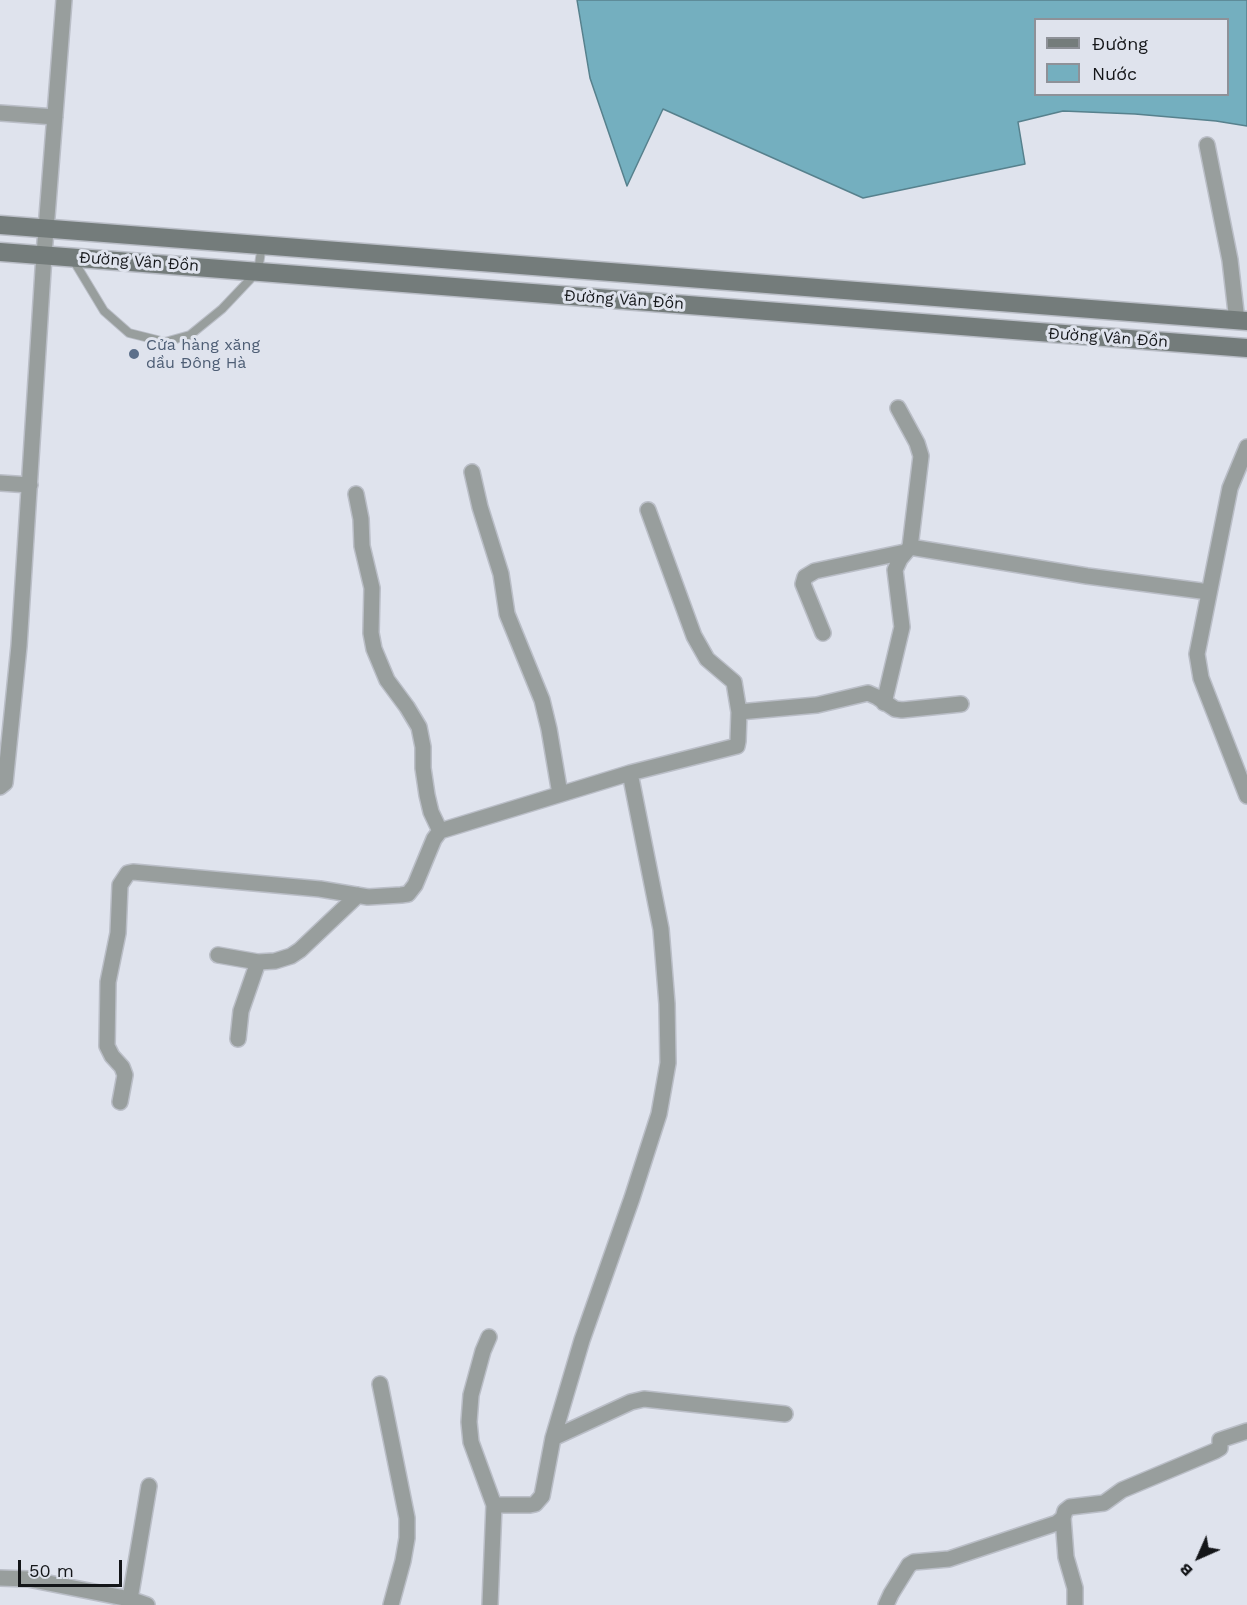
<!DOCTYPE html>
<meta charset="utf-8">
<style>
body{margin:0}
#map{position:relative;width:1247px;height:1605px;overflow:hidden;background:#dfe3ed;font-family:"Work Sans",sans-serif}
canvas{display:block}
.legend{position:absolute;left:1034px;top:18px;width:195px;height:78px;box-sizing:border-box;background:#dfe3ed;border:2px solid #8e9198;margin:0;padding:8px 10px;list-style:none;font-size:18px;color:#141619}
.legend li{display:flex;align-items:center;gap:12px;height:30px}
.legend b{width:30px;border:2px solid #8e9198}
.north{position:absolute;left:1169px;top:1527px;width:60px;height:60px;-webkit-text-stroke:4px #dfe3ed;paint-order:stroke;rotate:225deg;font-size:16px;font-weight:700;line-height:24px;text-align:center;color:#141619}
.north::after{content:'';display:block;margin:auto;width:21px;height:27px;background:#141619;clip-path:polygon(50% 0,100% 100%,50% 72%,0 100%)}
.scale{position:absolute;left:18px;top:1560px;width:104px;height:27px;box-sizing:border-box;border:3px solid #141619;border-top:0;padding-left:8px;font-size:18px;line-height:21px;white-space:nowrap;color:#141619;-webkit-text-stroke:4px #dfe3ed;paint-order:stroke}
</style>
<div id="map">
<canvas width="1247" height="1605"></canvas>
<ul class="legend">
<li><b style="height:8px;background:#747c7b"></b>Đường</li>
<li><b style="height:16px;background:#74afbf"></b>Nước</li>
</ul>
<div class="north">B</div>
<div class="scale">50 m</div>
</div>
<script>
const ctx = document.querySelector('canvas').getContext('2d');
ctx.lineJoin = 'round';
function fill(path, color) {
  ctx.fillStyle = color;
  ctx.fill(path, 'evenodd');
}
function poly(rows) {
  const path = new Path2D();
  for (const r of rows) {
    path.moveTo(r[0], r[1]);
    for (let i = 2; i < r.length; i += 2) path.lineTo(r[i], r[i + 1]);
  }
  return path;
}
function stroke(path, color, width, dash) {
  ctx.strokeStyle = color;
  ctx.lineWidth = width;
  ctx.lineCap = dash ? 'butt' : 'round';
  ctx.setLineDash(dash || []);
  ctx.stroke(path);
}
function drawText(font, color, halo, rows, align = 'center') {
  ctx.font = font + ' "Work Sans",sans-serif';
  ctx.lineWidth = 6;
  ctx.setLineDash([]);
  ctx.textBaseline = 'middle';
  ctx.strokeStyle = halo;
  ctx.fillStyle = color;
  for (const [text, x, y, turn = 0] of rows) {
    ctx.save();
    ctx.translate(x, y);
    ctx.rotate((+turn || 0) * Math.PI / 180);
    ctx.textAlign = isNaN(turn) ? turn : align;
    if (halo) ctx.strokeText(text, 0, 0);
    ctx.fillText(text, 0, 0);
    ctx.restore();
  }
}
const water = poly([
 [577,0,1247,0,1247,126,1216,121,1135,114,1063,111,1018,122,1025,164,863,198,663,109,627,186,590,78,577,0],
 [1036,20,1228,20,1228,94,1036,94,1036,20]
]);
fill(water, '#74afbf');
stroke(water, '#57818d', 1.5);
const lane = poly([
 [72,258,104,311,129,333,165,342,190,335,222,309,258,271,262,245]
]);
const street = poly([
 [0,113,55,117],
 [1207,145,1230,260,1237,321],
 [1247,447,1230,488,1197,654,1201,678,1247,796],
 [472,472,480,507,501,574,507,614,542,700,549,729,560,794],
 [0,483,30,485],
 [356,494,361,519,362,546,372,588,371,633,374,649,387,680,407,707,419,727,423,747,423,768,427,795,431,812,440,831],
 [910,547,1087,576,1209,592],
 [823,633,803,584,805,577,815,571,905,552],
 [884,703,902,627,895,570,900,559,910,547,921,456,917,443,898,408],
 [739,712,817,705,868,693,877,697,895,709,902,710,961,704],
 [0,787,5,783,19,646,44,255,64,0],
 [218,955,258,962,275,961,291,956,300,950,358,895],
 [238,1039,241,1011,258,962],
 [120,1102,125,1075,122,1067,112,1056,107,1046,108,982,118,933,120,885,128,873,133,872,320,889,368,897,401,895,408,894,415,885,434,839,440,831,630,773,737,746,738,741,739,712,734,682,707,659,694,636,648,510],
 [489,1337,483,1351,471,1395,469,1422,471,1442,494,1505,490,1605],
 [380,1384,407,1518,407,1538,403,1561,391,1605],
 [553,1438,631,1402,644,1399,785,1414],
 [494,1505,530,1505,535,1504,542,1496,553,1438,582,1340,632,1198,659,1114,668,1063,667,1004,661,929,630,773],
 [1063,1518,1066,1557,1075,1588,1075,1605],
 [0,1578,28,1579,130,1599,147,1605],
 [130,1599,149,1486],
 [886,1605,891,1594,909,1565,914,1562,949,1559,1057,1523,1063,1518,1065,1511,1070,1507,1104,1503,1122,1490,1215,1451,1220,1448,1220,1440,1247,1431]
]);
const secondary = poly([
 [0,225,1247,321],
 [0,252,1247,348]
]);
stroke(lane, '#babec7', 10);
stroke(street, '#babec7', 18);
stroke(secondary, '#babec7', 21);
stroke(lane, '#989e9d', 8);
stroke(street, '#989e9d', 15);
stroke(secondary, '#747c7b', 18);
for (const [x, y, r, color] of [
 [134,354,6,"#5c6f8a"]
]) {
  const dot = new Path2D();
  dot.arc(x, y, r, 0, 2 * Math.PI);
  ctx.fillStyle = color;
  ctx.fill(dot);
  stroke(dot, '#dfe3ed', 2);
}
drawText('16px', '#141619', '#dfe3ed', [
 ["Đường Vân Đồn",139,262,4],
 ["Đường Vân Đồn",624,300,4],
 ["Đường Vân Đồn",1108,338,4]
]);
drawText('16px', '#4e5e75', '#dfe3ed', [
 ["Cửa hàng xăng",146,345],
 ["dầu Đông Hà",146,363]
], 'left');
</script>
